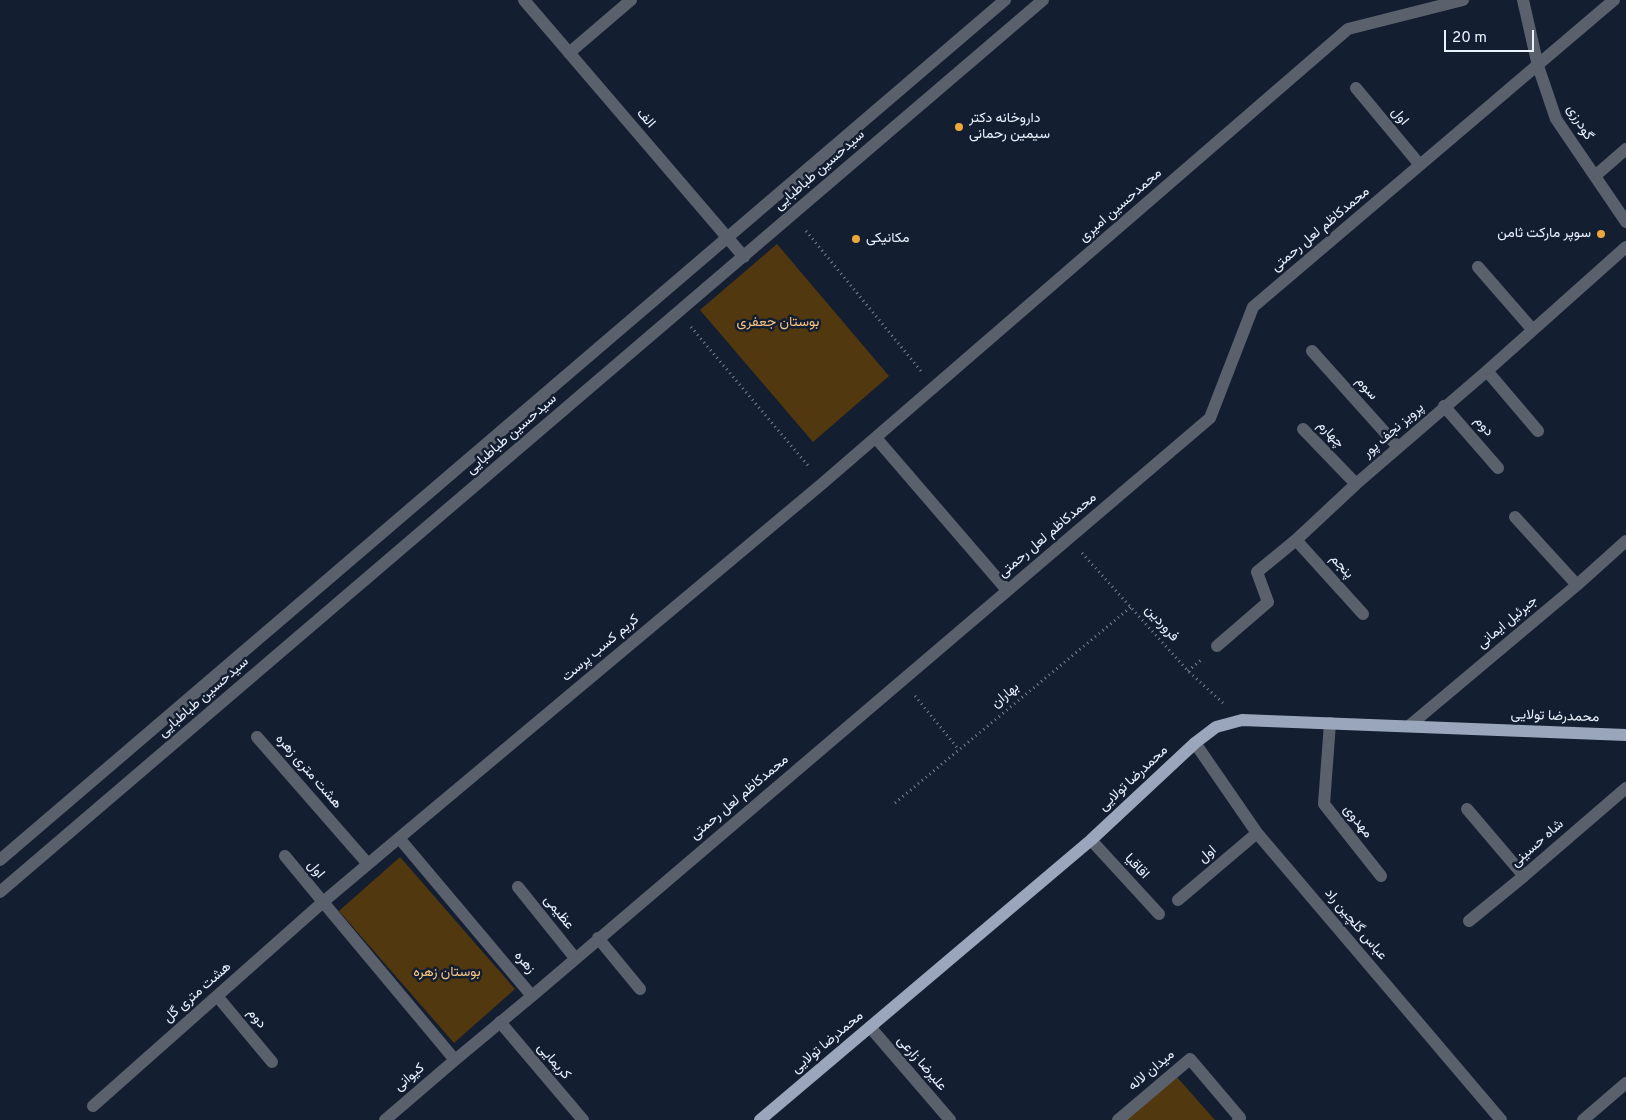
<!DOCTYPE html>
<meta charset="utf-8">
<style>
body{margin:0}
#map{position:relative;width:1626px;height:1120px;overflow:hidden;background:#131e31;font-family:Overpass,sans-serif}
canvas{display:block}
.scale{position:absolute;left:1444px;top:30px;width:90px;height:22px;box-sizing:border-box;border:2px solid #eaf1ff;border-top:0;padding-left:6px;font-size:15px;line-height:18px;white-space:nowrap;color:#eaf1ff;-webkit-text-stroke:4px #131e31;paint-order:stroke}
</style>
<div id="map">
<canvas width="1626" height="1120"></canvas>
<div class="scale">20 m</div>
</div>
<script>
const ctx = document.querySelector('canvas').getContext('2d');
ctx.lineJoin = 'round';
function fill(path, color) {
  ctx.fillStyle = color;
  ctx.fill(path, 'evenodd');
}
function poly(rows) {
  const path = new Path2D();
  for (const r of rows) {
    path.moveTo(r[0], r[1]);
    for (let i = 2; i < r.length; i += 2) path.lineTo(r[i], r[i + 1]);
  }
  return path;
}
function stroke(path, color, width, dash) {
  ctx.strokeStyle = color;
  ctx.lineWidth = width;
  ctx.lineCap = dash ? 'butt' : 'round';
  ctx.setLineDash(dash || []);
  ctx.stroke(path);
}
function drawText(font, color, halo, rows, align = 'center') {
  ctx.font = font + ' Overpass,Vazirmatn,sans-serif';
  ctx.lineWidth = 5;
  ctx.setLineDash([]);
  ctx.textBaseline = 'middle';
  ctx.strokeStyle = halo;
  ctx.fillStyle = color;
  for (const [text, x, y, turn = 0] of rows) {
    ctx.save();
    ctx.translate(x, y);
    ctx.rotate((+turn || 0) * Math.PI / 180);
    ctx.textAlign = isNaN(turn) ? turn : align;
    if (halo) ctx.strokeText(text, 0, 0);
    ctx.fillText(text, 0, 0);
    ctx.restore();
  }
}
fill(poly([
 [777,244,889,376,813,442,700,310],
 [400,857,515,989,454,1043,339,911],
 [1176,1076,1215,1120,1125,1120]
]), '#52380e');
stroke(poly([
 [806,231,921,371],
 [691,327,810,468],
 [1082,553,1188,671,1223,703],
 [1188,671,1201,660],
 [915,696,959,750],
 [895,803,1131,607]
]), '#7e8797', 3, [1, 4]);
stroke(poly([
 [524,0,744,257],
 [1523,0,1538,66,1556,119,1626,222],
 [569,53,631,0],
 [1356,88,1420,165],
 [1595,176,1626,149],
 [1478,267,1532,329],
 [1312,351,1398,447],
 [1487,371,1538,431],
 [1444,406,1498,468],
 [1303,429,1356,484],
 [876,438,1007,590],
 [1515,517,1577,585],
 [1296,540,1363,614],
 [1217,646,1268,602,1257,572,1296,540,1356,484,1487,371,1626,247],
 [1330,723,1324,804,1381,876],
 [1409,726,1577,585,1626,541],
 [257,737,368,864],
 [1195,743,1257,833,1501,1120],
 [1467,809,1524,876],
 [399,838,823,483,1348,29,1463,0],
 [1091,840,1159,914],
 [0,860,1005,0],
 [518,887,575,958],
 [0,892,1043,0],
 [1178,900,1257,833],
 [1469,921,1524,876,1626,788],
 [598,938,640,989],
 [217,996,272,1062],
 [532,996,1210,418,1253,307,1614,0],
 [500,1022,583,1120],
 [870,1027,950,1120],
 [93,1106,323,902,399,838,532,996,455,1060,323,902,285,856],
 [385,1120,455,1060],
 [1118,1120,1190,1059,1240,1118,1238,1120],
 [1583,1120,1626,1083]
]), '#5b616c', 12);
stroke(poly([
 [760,1120,1091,840,1195,743,1216,727,1242,720,1626,735]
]), '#9aa6bb', 12);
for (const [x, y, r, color] of [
 [959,127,5,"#eda83c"],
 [1601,234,5,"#eda83c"],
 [856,239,5,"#eda83c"]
]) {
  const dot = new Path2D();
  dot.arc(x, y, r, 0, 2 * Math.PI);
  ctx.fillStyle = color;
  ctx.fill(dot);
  stroke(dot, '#131e31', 2);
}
drawText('14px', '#eaf1ff', '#131e31', [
 ["اول",1399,117,50],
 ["الف",645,119,49],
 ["گودرزی",1579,123,59],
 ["سیدحسین طباطبایی",820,171,-41],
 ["محمدحسین امیری",1121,206,-41],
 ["محمدکاظم لعل رحمتی",1321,230,-40],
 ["سوم",1366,389,48],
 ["دوم",1483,427,49],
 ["پرویز نجف پور",1394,431,-41],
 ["سیدحسین طباطبایی",512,435,-41],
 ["چهارم",1330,435,46],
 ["محمدکاظم لعل رحمتی",1048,536,-40],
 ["پنجم",1341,567,48],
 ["جبرئیل ایمانی",1508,623,-40],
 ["فروردین",1161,624,48],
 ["کریم کسب پرست",601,649,-40],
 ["بهاران",1006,696,-40],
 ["سیدحسین طباطبایی",204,698,-41],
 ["محمدرضا تولایی",1555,717,2],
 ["هشت متری زهره",308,772,49],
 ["محمدرضا تولایی",1134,779,-43],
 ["محمدکاظم لعل رحمتی",740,798,-40],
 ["مهدوی",1357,822,51],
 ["شاه حسینی",1538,844,-41],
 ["اول",1208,855,-40],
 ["اقاقیا",1136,867,47],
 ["اول",315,870,50],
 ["عظیمی",558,913,51],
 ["عباس گلچین راد",1355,925,50],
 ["زهره",524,963,50],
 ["هشت متری گل",198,993,-41],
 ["دوم",256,1019,51],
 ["محمدرضا تولایی",828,1043,-40],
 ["کریمایی",553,1062,49],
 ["علیرضا زارعی",921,1064,49],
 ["میدان لاله",1152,1071,-40],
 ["کیوانی",410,1078,-40]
]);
drawText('14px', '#eaf1ff', '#131e31', [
 ["داروخانه دکتر",969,119],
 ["سیمین رحمانی",969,135],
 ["سوپر مارکت ثامن",1591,234,"right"],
 ["مکانیکی",866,239]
], 'left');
drawText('14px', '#f7c581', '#131e31', [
 ["بوستان جعفری",778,323],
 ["بوستان زهره",447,973]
]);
</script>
